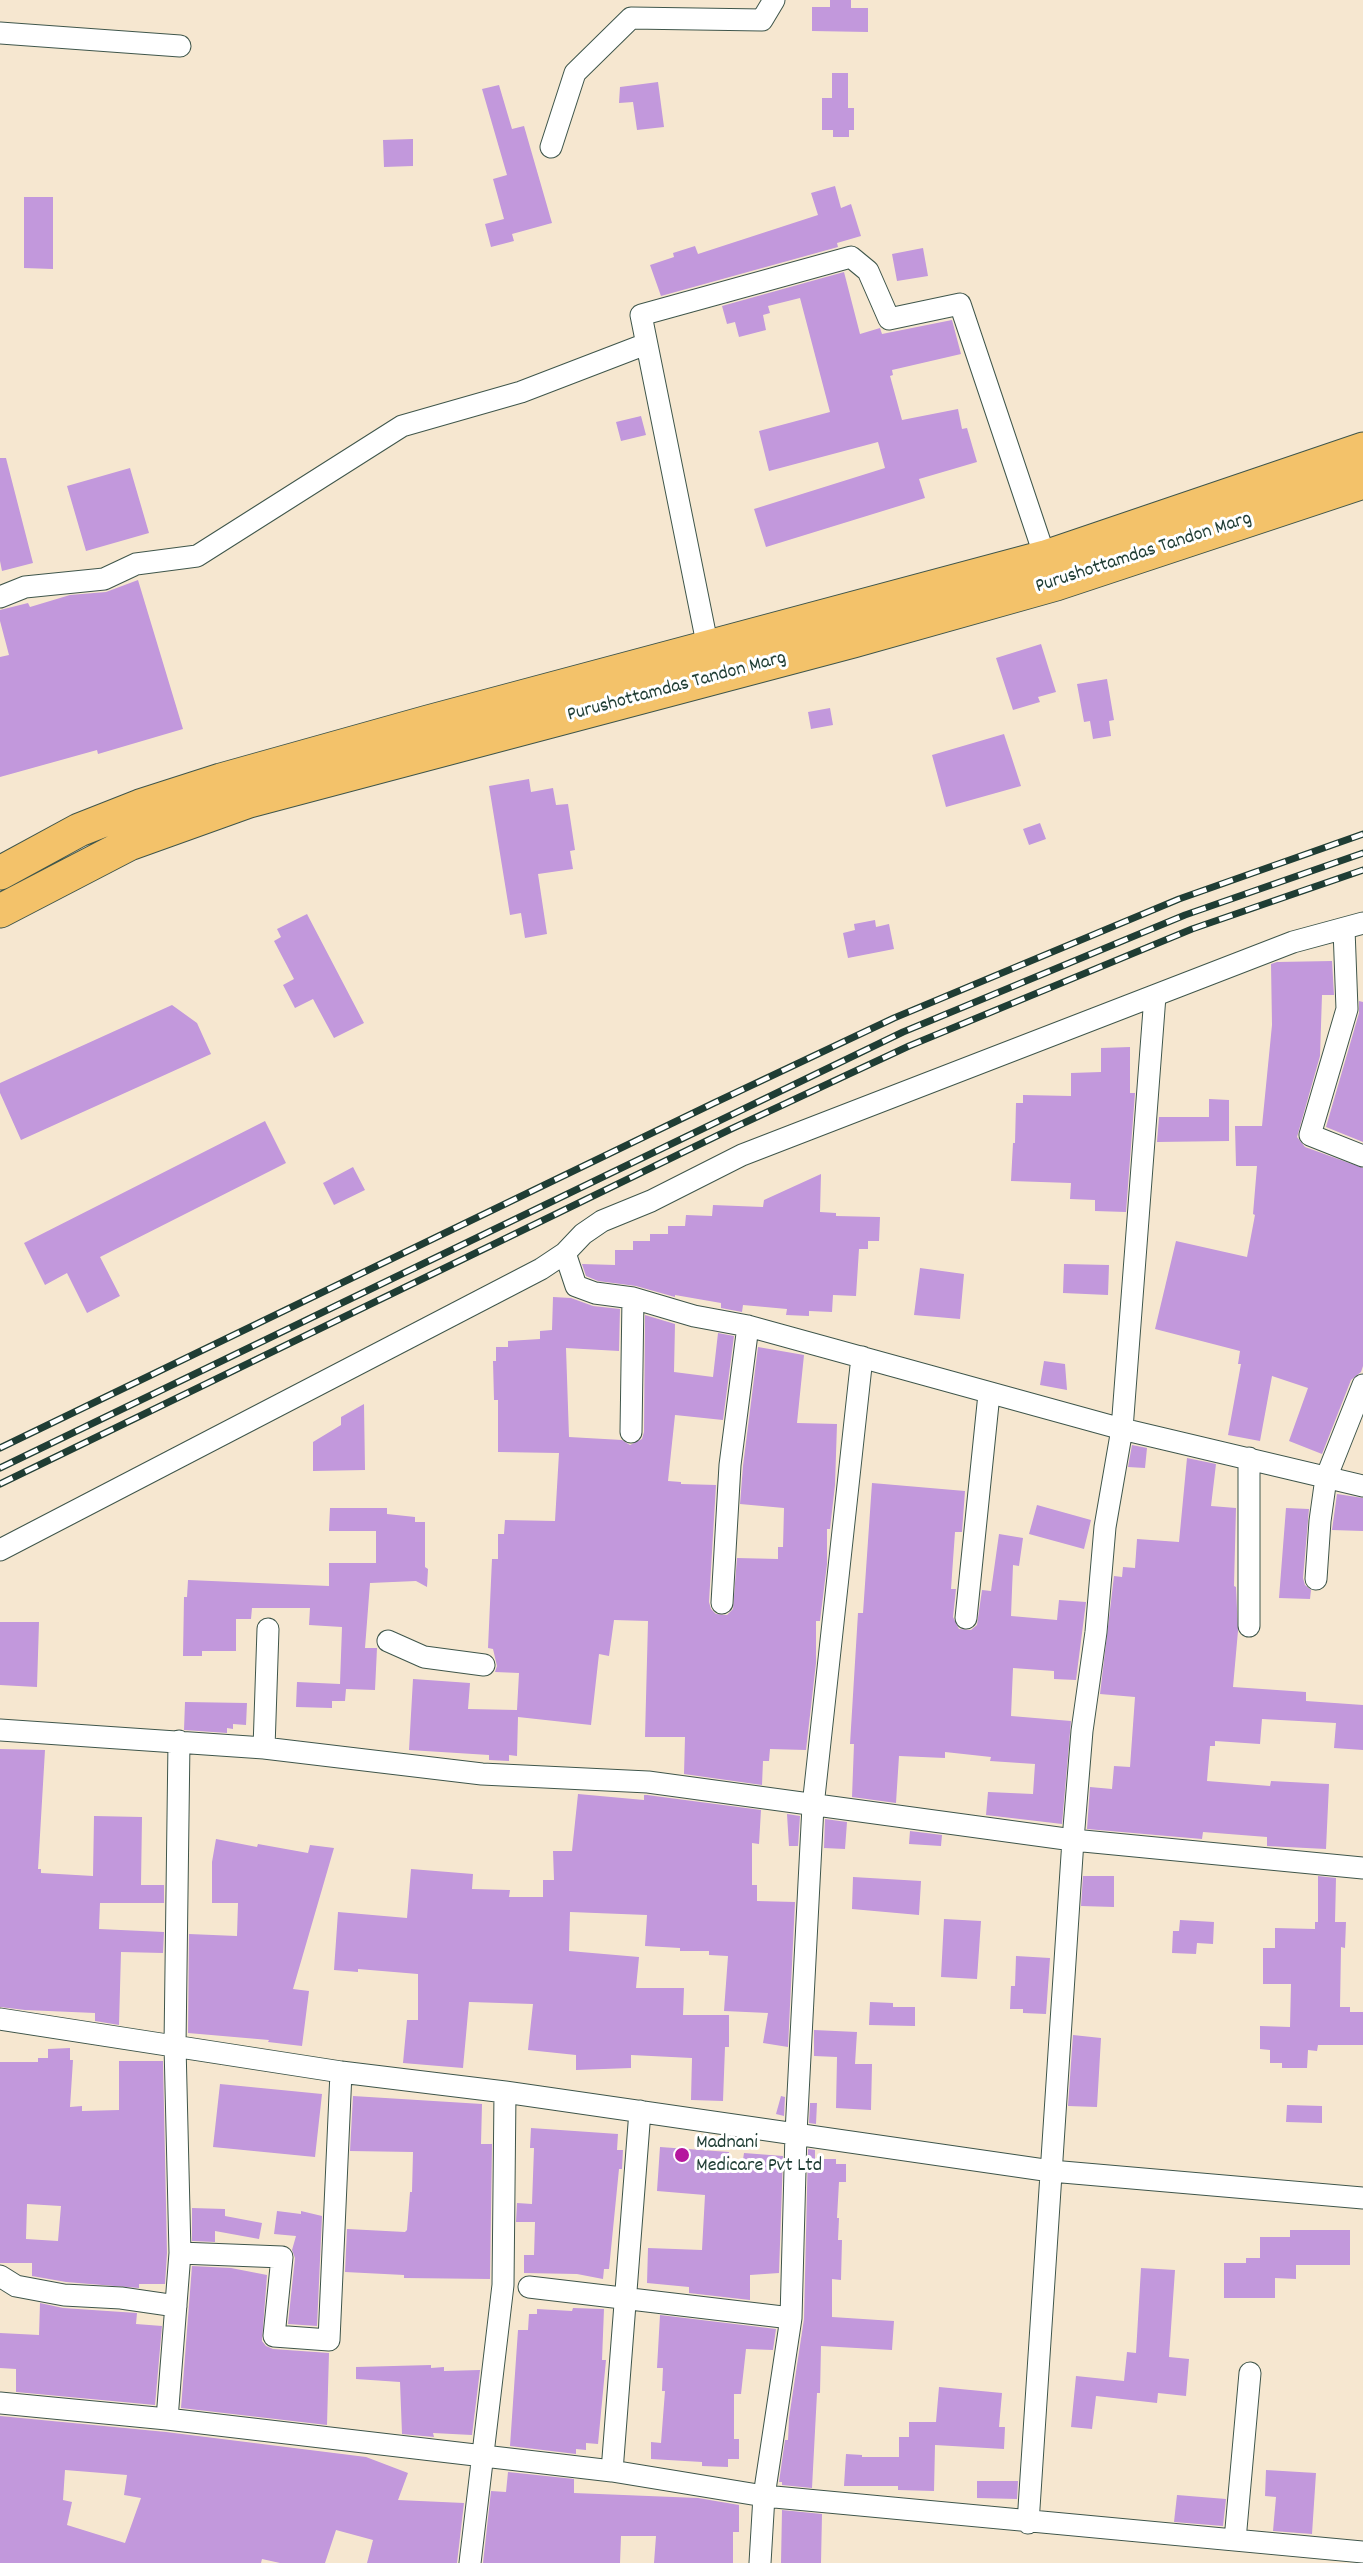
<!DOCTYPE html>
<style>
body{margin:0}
canvas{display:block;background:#f6e7d0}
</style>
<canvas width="1363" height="2563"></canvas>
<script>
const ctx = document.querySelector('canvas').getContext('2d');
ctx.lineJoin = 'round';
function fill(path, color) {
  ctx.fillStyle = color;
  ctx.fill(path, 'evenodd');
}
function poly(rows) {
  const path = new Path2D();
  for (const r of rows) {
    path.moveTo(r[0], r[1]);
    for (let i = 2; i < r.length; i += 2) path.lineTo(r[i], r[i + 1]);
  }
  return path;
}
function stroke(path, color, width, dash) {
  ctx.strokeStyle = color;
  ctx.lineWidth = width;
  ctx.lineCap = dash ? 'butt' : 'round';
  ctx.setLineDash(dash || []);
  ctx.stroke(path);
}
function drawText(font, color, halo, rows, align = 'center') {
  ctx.font = font + ' Dekko,sans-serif';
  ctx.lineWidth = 6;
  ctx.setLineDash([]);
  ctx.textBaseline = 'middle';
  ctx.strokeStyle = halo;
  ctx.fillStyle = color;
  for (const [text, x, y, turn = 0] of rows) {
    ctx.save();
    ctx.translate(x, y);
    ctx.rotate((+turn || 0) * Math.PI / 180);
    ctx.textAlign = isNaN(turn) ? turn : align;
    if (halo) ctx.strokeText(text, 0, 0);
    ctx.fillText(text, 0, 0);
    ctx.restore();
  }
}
fill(poly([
 [830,0,851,0,851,8,868,8,868,32,812,31,812,7,830,7],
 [832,73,848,73,848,108,854,108,854,130,849,130,849,137,833,137,833,130,822,130,822,98,832,98],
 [658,82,664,127,637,130,633,102,619,103,620,87],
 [499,85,512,129,524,126,552,223,512,234,514,241,491,247,485,224,504,219,493,179,507,175,482,89],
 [413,139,413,166,384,167,383,140],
 [835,186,841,208,851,204,861,236,837,243,838,247,661,296,650,265,674,257,673,253,695,246,698,254,818,215,811,193],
 [24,197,53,197,53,269,24,268],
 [923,248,928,276,897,281,892,254],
 [844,272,860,334,880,328,882,334,952,320,961,354,892,370,893,375,890,376,902,420,958,409,962,429,967,428,977,462,919,479,925,498,766,547,754,509,885,468,878,442,769,471,759,431,830,412,800,298,768,306,770,313,763,315,766,330,739,337,735,322,727,324,722,306],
 [641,416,646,435,621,441,616,422],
 [0,458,6,458,33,563,2,571,0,561],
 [130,468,149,533,86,551,67,486],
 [138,580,183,729,98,754,97,750,0,777,0,657,9,655,0,621,0,610,28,603,30,607,70,595,106,592],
 [1041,644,1056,692,1038,697,1040,702,1013,710,996,658],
 [1107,679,1114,720,1109,721,1111,736,1093,739,1090,721,1084,722,1077,684],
 [830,708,833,725,811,729,808,712],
 [1004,734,1021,786,946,807,932,755],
 [529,779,531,792,553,788,556,805,568,804,575,850,570,851,573,869,538,874,547,934,525,938,521,913,510,915,489,786],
 [1040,823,1046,839,1029,845,1023,829],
 [307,914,364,1023,334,1038,313,999,295,1008,283,985,294,979,274,941,281,937,277,929],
 [875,920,876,927,889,924,894,949,848,958,843,933,855,930,854,924],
 [1332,961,1334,995,1322,995,1320,1056,1297,1137,1305,1147,1363,1168,1363,1366,1361,1372,1351,1380,1322,1454,1289,1441,1308,1388,1272,1376,1260,1441,1228,1435,1241,1364,1238,1364,1240,1351,1155,1329,1176,1241,1247,1257,1255,1215,1253,1214,1257,1166,1236,1166,1235,1126,1262,1126,1272,1025,1271,964,1277,962],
 [1359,1001,1363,1002,1363,1142,1326,1127,1359,1013],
 [172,1005,197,1023,211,1054,21,1140,0,1093,0,1083],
 [1130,1047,1130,1093,1135,1093,1126,1212,1095,1211,1095,1200,1070,1199,1071,1183,1011,1181,1013,1143,1015,1143,1016,1103,1023,1103,1023,1095,1071,1096,1071,1073,1101,1072,1101,1048],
 [1209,1099,1229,1100,1229,1141,1157,1142,1159,1117,1209,1117],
 [265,1121,286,1163,100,1257,120,1296,87,1313,67,1273,45,1285,24,1243],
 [353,1167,365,1190,334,1205,323,1183],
 [821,1174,820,1212,836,1213,836,1216,880,1217,879,1241,868,1241,868,1249,859,1249,856,1296,833,1295,832,1312,809,1311,809,1316,786,1315,787,1309,743,1305,742,1312,721,1308,721,1303,675,1295,675,1297,636,1286,598,1281,586,1276,582,1264,615,1265,615,1250,633,1250,633,1241,650,1241,650,1234,668,1234,668,1226,685,1226,686,1215,712,1216,713,1205,763,1207,764,1200],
 [1064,1264,1109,1265,1108,1295,1063,1293],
 [920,1268,964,1274,960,1319,914,1315],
 [553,1297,571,1298,593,1306,620,1309,619,1351,566,1348,569,1437,622,1440,630,1445,642,1439,644,1432,645,1315,675,1324,674,1372,713,1377,718,1333,734,1336,723,1420,675,1415,668,1481,681,1482,681,1484,716,1485,709,1602,711,1609,716,1614,727,1615,733,1609,737,1558,778,1559,778,1547,783,1547,784,1508,740,1504,743,1466,758,1347,804,1355,797,1423,837,1424,835,1485,830,1529,827,1529,827,1564,820,1621,816,1621,816,1663,806,1750,770,1749,769,1761,763,1761,762,1785,684,1774,685,1737,645,1737,648,1621,614,1620,609,1656,599,1654,591,1725,518,1717,517,1756,509,1755,509,1761,489,1760,489,1755,409,1750,413,1679,470,1683,468,1709,517,1710,519,1673,495,1672,497,1666,493,1649,488,1648,492,1559,498,1559,498,1534,504,1534,505,1520,555,1521,559,1453,498,1452,498,1400,494,1400,493,1361,496,1361,496,1347,508,1347,508,1341,540,1339,540,1331,552,1330],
 [1044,1361,1065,1364,1067,1390,1040,1385],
 [364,1404,365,1470,313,1471,313,1442,341,1425,341,1417],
 [1132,1445,1147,1448,1145,1468,1128,1467],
 [1187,1458,1216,1464,1211,1506,1236,1508,1234,1586,1236,1587,1238,1631,1233,1687,1306,1692,1306,1701,1363,1705,1363,1750,1334,1748,1336,1723,1262,1719,1260,1744,1215,1741,1215,1746,1210,1746,1207,1781,1270,1786,1271,1781,1329,1784,1326,1849,1267,1846,1267,1837,1203,1832,1202,1839,1087,1829,1090,1787,1112,1789,1114,1766,1130,1767,1135,1697,1100,1694,1114,1576,1122,1577,1123,1567,1135,1568,1137,1539,1179,1542],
 [872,1483,965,1491,962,1532,955,1532,951,1589,956,1589,953,1617,959,1629,971,1630,977,1625,982,1590,991,1591,999,1534,1023,1538,1019,1566,1013,1565,1011,1616,1057,1620,1059,1600,1086,1602,1076,1680,1054,1679,1054,1671,1013,1668,1011,1716,1071,1721,1062,1824,986,1815,988,1792,1033,1794,1035,1764,990,1761,991,1757,945,1752,945,1758,899,1756,896,1803,852,1797,854,1744,850,1744,858,1613,863,1613],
 [1337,1494,1363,1498,1363,1531,1332,1530],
 [1037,1505,1091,1520,1084,1549,1029,1534],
 [330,1508,387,1508,387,1514,415,1517,415,1522,425,1522,425,1567,428,1569,427,1587,416,1581,370,1583,365,1648,377,1648,375,1690,346,1689,345,1701,332,1701,332,1708,296,1707,297,1682,340,1684,342,1627,309,1625,310,1608,252,1608,251,1619,236,1619,236,1651,202,1651,202,1656,183,1656,184,1597,187,1597,188,1580,329,1586,329,1563,376,1563,376,1531,329,1531],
 [1286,1508,1309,1509,1303,1578,1305,1585,1311,1590,1310,1599,1279,1598],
 [0,1622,39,1622,37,1687,0,1685],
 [185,1702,247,1703,246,1725,233,1724,233,1729,227,1728,227,1733,184,1730],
 [0,1749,45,1750,38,1869,41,1869,41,1873,93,1876,94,1816,142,1817,141,1885,164,1885,164,1903,100,1903,99,1929,164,1932,163,1953,121,1952,119,2025,95,2021,95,2013,25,2010,0,2007],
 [578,1794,644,1800,644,1795,647,1795,761,1810,759,1844,752,1843,752,1885,757,1885,757,1901,795,1902,788,2047,763,2043,768,2013,724,2011,728,1956,709,1955,709,1951,680,1951,680,1948,645,1946,647,1915,570,1912,569,1951,639,1957,636,1988,684,1988,683,2015,729,2015,729,2047,725,2047,723,2101,691,2100,692,2058,631,2055,631,2068,576,2070,576,2055,528,2050,533,2004,469,2002,463,2068,403,2063,407,2020,418,2020,418,1974,358,1969,358,1972,334,1970,338,1912,407,1918,411,1869,473,1874,472,1889,510,1890,509,1897,543,1897,543,1880,554,1880,553,1851,572,1851],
 [787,1814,800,1816,798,1846,789,1846],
 [825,1819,847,1822,845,1849,824,1848],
 [910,1831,942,1835,941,1846,909,1844],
 [216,1839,257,1847,258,1844,308,1853,310,1845,334,1848,293,1989,309,1991,302,2046,268,2042,269,2040,188,2033,189,1934,237,1936,238,1903,212,1903,212,1862],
 [1083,1876,1114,1876,1114,1907,1081,1906],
 [1318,1876,1336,1878,1335,1922,1346,1922,1345,1948,1341,1947,1340,2007,1350,2007,1350,2012,1363,2012,1363,2045,1318,2045,1317,2051,1308,2050,1307,2068,1282,2068,1282,2063,1270,2063,1270,2050,1260,2049,1260,2026,1290,2027,1291,1984,1263,1984,1263,1948,1275,1948,1275,1928,1315,1929,1315,1922,1318,1922],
 [853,1877,921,1881,919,1915,852,1909],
 [944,1919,981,1921,977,1979,941,1977],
 [1180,1920,1214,1922,1213,1944,1197,1943,1196,1954,1172,1953,1173,1931,1179,1931],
 [1016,1956,1050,1958,1046,2014,1023,2013,1023,2009,1010,2009,1011,1986,1015,1986],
 [870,2002,893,2003,893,2007,915,2007,915,2026,869,2025],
 [814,2030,857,2032,855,2064,872,2064,871,2110,836,2108,837,2057,814,2056],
 [1073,2035,1101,2038,1097,2107,1068,2106],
 [70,2048,70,2060,73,2060,70,2107,82,2106,82,2111,119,2110,119,2061,163,2061,167,2253,165,2284,139,2284,139,2288,66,2282,32,2276,32,2263,0,2263,0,2062,38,2062,38,2058,48,2058,48,2049],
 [27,2204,61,2206,58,2241,26,2239],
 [220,2084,322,2094,315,2157,213,2147],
 [353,2096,482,2104,481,2144,492,2144,490,2279,404,2278,404,2275,345,2272,347,2229,405,2232,407,2230,410,2192,412,2192,413,2152,350,2151],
 [781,2096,785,2097,784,2116,776,2114],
 [810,2103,817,2103,816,2124,809,2123],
 [1287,2105,1322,2106,1322,2123,1286,2122],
 [531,2128,618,2134,617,2150,623,2150,622,2169,619,2169,609,2269,604,2269,603,2279,577,2274,524,2273,524,2255,534,2255,535,2222,516,2222,517,2203,532,2204,534,2148,530,2148],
 [660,2147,729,2152,729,2164,742,2166,744,2153,783,2156,779,2273,750,2275,750,2300,689,2293,689,2287,647,2283,648,2248,702,2250,705,2195,657,2191],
 [808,2149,815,2150,815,2159,836,2159,836,2164,846,2164,846,2182,839,2182,837,2218,839,2218,838,2240,842,2240,841,2280,832,2279,832,2317,894,2321,892,2350,821,2346,820,2393,817,2393,812,2488,782,2485,782,2482,779,2482,785,2440,788,2440,789,2418,804,2319],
 [192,2208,225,2209,225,2216,262,2223,259,2239,215,2231,215,2242,192,2241],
 [277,2211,301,2214,301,2211,322,2216,317,2326,288,2324,295,2258,292,2250,296,2236,274,2234],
 [1290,2230,1350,2230,1350,2265,1296,2265,1296,2279,1275,2278,1275,2298,1224,2298,1224,2263,1246,2263,1246,2258,1260,2258,1260,2237,1290,2237],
 [192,2266,231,2268,267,2275,262,2341,266,2346,273,2349,329,2353,327,2425,181,2408],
 [1141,2268,1175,2270,1169,2357,1189,2359,1186,2396,1158,2393,1157,2403,1096,2396,1092,2429,1071,2427,1076,2376,1124,2381,1127,2352,1136,2353],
 [40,2303,63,2308,137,2313,136,2324,162,2326,155,2405,16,2392,16,2369,0,2368,0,2333,39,2335],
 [573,2308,604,2309,602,2360,606,2360,598,2444,586,2443,586,2450,576,2449,576,2454,510,2446,518,2330,528,2330,529,2314,537,2314,537,2309,572,2311],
 [660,2315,776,2329,773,2350,746,2349,741,2394,734,2394,734,2439,739,2439,739,2459,728,2459,728,2467,702,2466,702,2462,651,2459,651,2442,661,2443,665,2391,662,2391,663,2368,657,2368],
 [431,2365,431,2368,444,2367,444,2371,480,2370,472,2435,433,2433,434,2437,402,2434,400,2382,356,2379,356,2367],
 [939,2387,1002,2393,999,2427,1005,2427,1004,2449,935,2445,934,2491,898,2490,898,2486,844,2486,846,2454,862,2455,862,2457,899,2457,899,2437,909,2437,909,2422,936,2422],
 [0,2416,166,2432,366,2457,408,2473,398,2500,464,2503,457,2563,367,2563,373,2540,336,2530,325,2563,280,2563,262,2559,261,2563,0,2563],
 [65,2470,127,2475,124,2495,141,2498,125,2543,67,2525,72,2502,63,2500],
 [1266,2470,1316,2473,1312,2534,1273,2531,1276,2497,1265,2496],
 [508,2472,574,2479,574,2493,698,2498,739,2505,739,2532,733,2532,733,2563,654,2563,656,2536,621,2536,620,2563,483,2563,491,2491,506,2492],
 [977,2481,1018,2481,1017,2499,977,2498],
 [1177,2495,1226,2499,1223,2526,1174,2522],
 [782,2510,822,2514,821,2563,781,2563]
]), '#c298dc');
const street = poly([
 [0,33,180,46],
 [551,147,575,73,631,18,762,20,774,0],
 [0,597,25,587,104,579,136,564,197,556,402,426,521,392,646,344],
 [708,648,641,315,851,257,868,271,889,319,960,304,1045,557],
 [1344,929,1347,1009,1310,1135,1363,1156],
 [565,1253,576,1286,595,1293,633,1298,694,1316,748,1326,1122,1429,1363,1486],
 [631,1432,633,1298],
 [0,1550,541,1269,565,1253,583,1234,602,1221,651,1201,742,1155,1293,942,1363,923],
 [1316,1579,1320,1521,1326,1478,1363,1385],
 [722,1603,730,1465,748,1326],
 [966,1618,989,1394],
 [1249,1626,1249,1458],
 [388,1641,424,1657,484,1665],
 [0,1730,264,1748,482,1774,648,1782,1073,1840,1363,1868],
 [264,1748,268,1629],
 [0,2019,341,2072,505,2092,1051,2171,1363,2198],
 [180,2253,282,2257,274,2336,329,2340,341,2072],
 [0,2276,16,2286,64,2295,121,2298,176,2306],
 [529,2287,791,2318],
 [0,2403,167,2419,612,2471,764,2496,1363,2552],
 [167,2419,180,2253,175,2045,179,1741],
 [612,2471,640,2111],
 [1028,2523,1073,1840,1082,1731,1096,1632,1105,1527,1122,1429,1155,996],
 [1235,2540,1250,2373],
 [470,2563,503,2285,505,2092],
 [760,2563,764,2496,791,2318,796,2133,813,1806,862,1357]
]);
const primary = poly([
 [0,873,79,830,140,806,221,780,428,722,1045,557,1363,449],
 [0,911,129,844,249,801,853,641,1056,584,1363,482]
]);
stroke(street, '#3f564b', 23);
stroke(primary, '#3f564b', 35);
stroke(street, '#fff', 21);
stroke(primary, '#f3c26a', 33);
const rail = poly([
 [0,1448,714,1103,894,1018,1179,899,1363,834],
 [0,1468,903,1032,1185,915,1363,853],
 [0,1484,731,1129,909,1046,1192,929,1363,870]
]);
stroke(rail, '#1f3d34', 7);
stroke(rail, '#fff', 4.5, [14]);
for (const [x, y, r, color] of [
 [682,2155,8,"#b5179e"]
]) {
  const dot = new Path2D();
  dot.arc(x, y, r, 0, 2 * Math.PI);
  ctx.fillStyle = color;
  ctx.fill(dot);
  stroke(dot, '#fff', 2);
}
drawText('20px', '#1f3d34', '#fff', [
 ["Purushottamdas Tandon Marg",1144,554,-18],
 ["Purushottamdas Tandon Marg",677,688,-15]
]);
drawText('20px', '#1f3d34', '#fff', [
 ["Madnani",696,2144],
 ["Medicare Pvt Ltd",696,2167]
], 'left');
</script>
